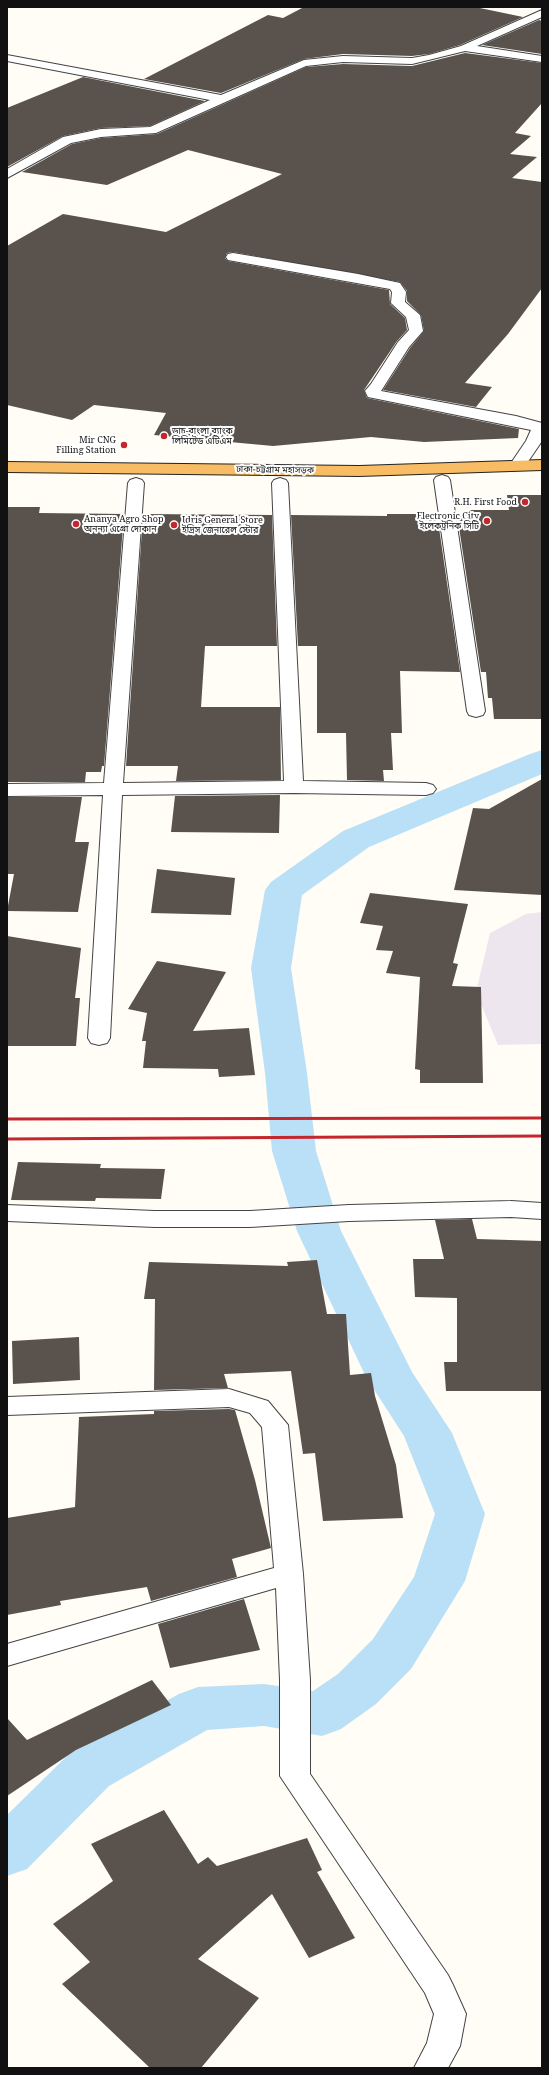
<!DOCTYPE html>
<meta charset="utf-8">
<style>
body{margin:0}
#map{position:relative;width:549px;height:2075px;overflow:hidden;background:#fffdf5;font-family:"Noto Serif",serif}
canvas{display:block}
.frame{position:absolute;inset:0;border:8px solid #111;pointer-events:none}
</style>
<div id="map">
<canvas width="549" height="2075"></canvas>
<div class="frame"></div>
</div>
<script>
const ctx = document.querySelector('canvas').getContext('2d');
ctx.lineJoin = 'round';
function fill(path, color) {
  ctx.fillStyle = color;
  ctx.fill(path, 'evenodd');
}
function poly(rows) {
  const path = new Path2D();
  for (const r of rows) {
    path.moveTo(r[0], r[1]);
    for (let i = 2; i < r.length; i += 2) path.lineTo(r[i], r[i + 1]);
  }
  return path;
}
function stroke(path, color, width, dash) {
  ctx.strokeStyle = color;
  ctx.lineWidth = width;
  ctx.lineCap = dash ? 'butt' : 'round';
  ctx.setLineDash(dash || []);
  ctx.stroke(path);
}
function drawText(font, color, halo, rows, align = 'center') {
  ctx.font = font + ' "Noto Serif","Noto Sans Bengali",serif';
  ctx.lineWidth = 4;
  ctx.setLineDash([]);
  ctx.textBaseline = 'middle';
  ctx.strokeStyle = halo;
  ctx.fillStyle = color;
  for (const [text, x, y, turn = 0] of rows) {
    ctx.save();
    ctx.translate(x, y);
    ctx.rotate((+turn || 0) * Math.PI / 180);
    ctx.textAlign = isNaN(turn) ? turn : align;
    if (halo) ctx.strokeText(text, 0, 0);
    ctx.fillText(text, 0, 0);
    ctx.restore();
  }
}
fill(poly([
 [542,912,542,1044,498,1045,476,992,490,933,526,914]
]), '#eee6ef');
fill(poly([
 [542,750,542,774,369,847,302,895,291,968,307,1073,316,1151,341,1231,412,1372,452,1433,485,1514,465,1581,411,1669,376,1704,341,1729,322,1736,264,1726,207,1730,109,1786,27,1869,7,1876,7,1815,69,1754,179,1694,198,1687,264,1684,313,1691,338,1674,373,1639,414,1577,435,1514,404,1436,366,1377,297,1231,272,1151,265,1073,251,968,265,890,271,882,343,831,530,754,542,750]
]), '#b9e0f7');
fill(poly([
 [304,7,475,7,523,17,460,45,429,54,412,56,343,54,304,59,221,93,144,79,268,15,283,18],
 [539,20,542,21,542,54,482,45],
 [465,53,542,63,542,103,515,133,531,136,510,154,537,157,512,178,542,182,542,288,508,334,465,383,492,387,476,407,383,390,410,348,424,331,421,315,407,301,407,291,400,282,233,252,227,253,225,258,228,261,389,290,390,304,405,318,407,330,397,341,364,390,367,398,519,429,518,438,424,442,371,437,273,446,154,435,166,413,94,405,72,420,7,405,7,246,63,214,166,232,282,174,188,150,107,185,22,172,72,144,101,138,157,134,306,67,343,64,412,66],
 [83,77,205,101,150,126,101,128,63,136,7,167,7,108],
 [507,495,542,495,542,719,494,719,492,698,488,698,486,672,481,672,457,514,469,514,469,510,509,510],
 [7,507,40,507,39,513,124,514,104,766,102,766,101,772,86,772,85,782,7,782],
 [143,514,272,515,277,646,205,646,201,707,280,707,281,780,176,781,178,766,126,766],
 [387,514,437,514,460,672,400,671,402,733,391,733,393,770,383,770,384,781,347,780,346,733,317,733,317,646,298,646,291,515,387,516],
 [542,779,542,895,454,890,473,808,489,809],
 [280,795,279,833,171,832,175,796],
 [7,797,82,797,75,842,89,842,78,912,7,911,14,874,7,874],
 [157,869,235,878,231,915,151,913],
 [370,893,468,904,453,963,458,964,452,986,481,987,483,1083,420,1083,420,1070,415,1069,420,977,386,973,393,951,376,950,383,926,360,923],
 [7,936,81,948,75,998,80,998,76,1046,7,1046],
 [157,961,226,972,193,1031,249,1028,255,1075,219,1077,218,1069,143,1068,146,1041,142,1041,147,1013,128,1009],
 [18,1162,101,1164,100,1168,165,1169,161,1199,96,1198,95,1201,11,1200],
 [472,1219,477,1239,542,1241,542,1391,446,1391,444,1362,457,1362,457,1298,415,1297,413,1259,444,1259,435,1220],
 [317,1260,327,1314,346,1314,350,1375,371,1373,375,1396,396,1465,403,1518,323,1521,315,1453,303,1454,291,1371,224,1374,228,1388,154,1390,155,1299,144,1299,149,1262,288,1266,287,1262],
 [79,1337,80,1380,13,1384,12,1341],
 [229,1409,235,1410,255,1480,271,1548,232,1559,237,1577,151,1601,147,1587,60,1601,61,1605,7,1615,7,1518,75,1507,79,1417,154,1414,154,1411],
 [244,1599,260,1650,170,1668,158,1624],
 [152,1680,171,1705,76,1750,7,1796,7,1718,27,1740],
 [164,1810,198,1864,208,1857,217,1866,307,1838,322,1870,317,1872,355,1938,309,1958,272,1894,198,1959,259,1998,201,2068,150,2068,62,1984,90,1962,53,1924,113,1881,91,1844]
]), '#5a524d');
const minor = poly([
 [542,10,542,17,477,46,542,56,542,62,465,51,412,64,343,62,306,66,156,133,101,137,71,143,7,178,7,169,63,137,101,129,150,127,210,100,7,61,7,55,221,95,304,60,343,56,412,58,429,55,461,46,542,10],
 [233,253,358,274,400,283,406,292,405,302,420,315,423,331,409,347,381,391,516,416,542,423,542,441,523,469,511,469,509,466,526,441,531,430,368,397,365,391,371,384,398,342,409,330,406,317,391,303,392,292,390,289,228,260,226,257,228,254,233,253],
 [442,475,448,477,450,480,485,711,483,715,476,717,469,715,467,711,434,480,436,477,442,475],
 [136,478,142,480,144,483,123,783,284,781,272,483,274,480,280,478,286,480,288,483,303,781,426,783,433,785,436,789,433,793,426,795,294,793,122,795,110,1038,107,1043,99,1045,91,1043,88,1038,103,795,7,796,7,784,104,783,128,483,130,480,136,478],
 [511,1201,542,1203,542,1219,511,1217,349,1221,250,1227,155,1227,7,1221,7,1205,155,1211,250,1211,349,1205,511,1201],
 [229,1389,268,1401,288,1425,303,1574,310,1680,310,1774,448,1975,453,1985,466,2014,460,2046,448,2068,414,2068,427,2043,434,2014,425,1993,280,1776,280,1680,276,1588,7,1666,7,1644,274,1568,262,1427,250,1413,229,1407,7,1415,7,1397,229,1389]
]);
const trunk = poly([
 [542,460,542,470,359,476,7,472,7,462,359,466,542,460]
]);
stroke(minor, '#444', 2);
stroke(trunk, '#222', 2);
fill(minor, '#fff');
fill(trunk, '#f7bc64');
stroke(poly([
 [7,1119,542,1118],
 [7,1139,542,1136]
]), '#c4262e', 3);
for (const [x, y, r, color] of [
 [164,436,4,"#c4262e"],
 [124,445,4,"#c4262e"],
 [525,502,4,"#c4262e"],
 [487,521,4,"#c4262e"],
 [76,524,4,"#c4262e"],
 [174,525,4,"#c4262e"]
]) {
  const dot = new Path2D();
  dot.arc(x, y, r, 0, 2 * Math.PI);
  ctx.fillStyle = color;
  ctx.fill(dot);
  stroke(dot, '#fff', 1.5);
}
drawText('9px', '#111', '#fff', [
 ["ডাচ-বাংলা ব্যাংক",172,431],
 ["লিমিটেড এটিএম",172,441],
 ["Mir CNG",116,440,"right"],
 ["Filling Station",116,450,"right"],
 ["R.H. First Food",517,502,"right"],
 ["Electronic City",479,516,"right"],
 ["ইলেকট্রনিক সিটি",479,526,"right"],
 ["Ananya Agro Shop",84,519],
 ["অনন্যা এগ্রো দোকান",84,529],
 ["Idris General Store",182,520],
 ["ইদ্রিস জেনারেল স্টোর",182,530]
], 'left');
drawText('9px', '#111', '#fff', [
 ["ঢাকা-চট্টগ্রাম মহাসড়ক",275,470,1]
]);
</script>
